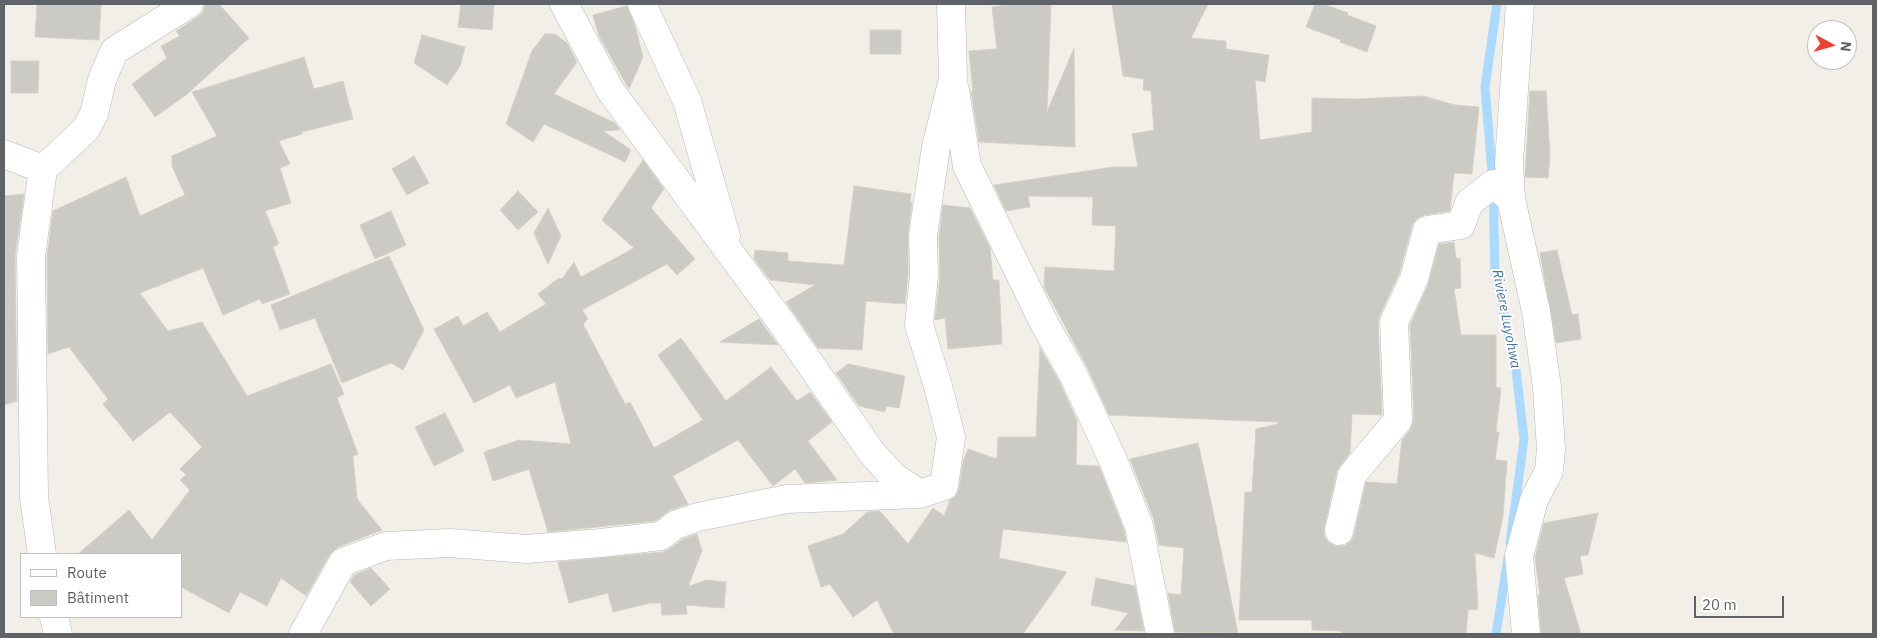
<!DOCTYPE html>
<meta charset="utf-8">
<style>
body{margin:0}
#map{position:relative;width:1877px;height:638px;overflow:hidden;background:#f1efe8;font-family:"IBM Plex Sans",sans-serif}
canvas{display:block}
.frame{position:absolute;inset:0;border:5px solid #5f6368;pointer-events:none}
.legend{position:absolute;left:20px;top:553px;width:162px;height:65px;box-sizing:border-box;background:#fff;border:1px solid #bfc1c3;margin:0;padding:6px 9px;list-style:none;font-size:15px;color:#5f6368}
.legend li{display:flex;align-items:center;gap:10px;height:25px}
.legend b{width:25px;border:1px solid #bfc1c3}
.north{position:absolute;left:1807px;top:20px;width:50px;height:50px;box-sizing:border-box;background:#fff;border:1px solid #bfc1c3;border-radius:50%;rotate:96deg;font-size:14px;font-weight:700;line-height:20px;text-align:center;color:#5f6368}
.north::after{content:'';display:block;margin:auto;width:18px;height:22px;background:#ea4335;clip-path:polygon(50% 0,100% 100%,50% 72%,0 100%)}
.scale{position:absolute;left:1694px;top:596px;width:90px;height:22px;box-sizing:border-box;border:2px solid #5f6368;border-top:0;padding-left:6px;font-size:15px;line-height:18px;white-space:nowrap;color:#5f6368;-webkit-text-stroke:4px #fff;paint-order:stroke}
</style>
<div id="map">
<canvas width="1877" height="638"></canvas>
<div class="frame"></div>
<ul class="legend">
<li><b style="height:6px;background:#fff"></b>Route</li>
<li><b style="height:14px;background:#cccac5"></b>Bâtiment</li>
</ul>
<div class="north">N</div>
<div class="scale">20 m</div>
</div>
<script>
const ctx = document.querySelector('canvas').getContext('2d');
ctx.lineJoin = 'round';
function poly(rows) {
  const path = new Path2D();
  for (const r of rows) {
    path.moveTo(r[0], r[1]);
    for (let i = 2; i < r.length; i += 2) path.lineTo(r[i], r[i + 1]);
  }
  return path;
}
function stroke(path, color, width, dash) {
  ctx.strokeStyle = color;
  ctx.lineWidth = width;
  ctx.lineCap = dash ? 'butt' : 'round';
  ctx.setLineDash(dash || []);
  ctx.stroke(path);
}
function fill(path, color) {
  ctx.fillStyle = color;
  ctx.fill(path, 'evenodd');
}
function drawText(font, color, halo, rows, align = 'center') {
  ctx.font = font + ' "IBM Plex Sans",sans-serif';
  ctx.lineWidth = 4;
  ctx.setLineDash([]);
  ctx.textBaseline = 'middle';
  ctx.strokeStyle = halo;
  ctx.fillStyle = color;
  for (const [text, x, y, turn = 0] of rows) {
    ctx.save();
    ctx.translate(x, y);
    ctx.rotate((+turn || 0) * Math.PI / 180);
    ctx.textAlign = isNaN(turn) ? turn : align;
    if (halo) ctx.strokeText(text, 0, 0);
    ctx.fillText(text, 0, 0);
    ctx.restore();
  }
}
stroke(poly([
 [1497,4,1485,87,1493,184,1495,272,1516,370,1524,439,1510,543],
 [1496,634,1508,558]
]), '#aadaff', 9);
const building = poly([
 [37,4,101,4,99,40,35,37,37,4],
 [205,4,219,4,249,38,186,95,155,117,132,84,167,58,161,46,180,36,176,31,198,17,203,12,205,4],
 [461,4,494,4,492,30,458,27,461,4],
 [1016,4,1051,4,1047,112,1074,48,1075,147,979,142,971,91,973,92,969,51,997,49,992,7,1016,4],
 [1112,4,1208,4,1191,38,1226,41,1226,49,1269,55,1265,82,1255,80,1260,140,1312,132,1312,98,1356,99,1423,96,1455,105,1479,107,1472,174,1454,173,1450,211,1424,215,1416,219,1412,226,1399,274,1380,315,1378,322,1382,415,1352,414,1350,453,1337,471,1324,528,1324,536,1329,543,1336,546,1344,546,1351,541,1354,535,1366,482,1397,484,1402,440,1410,430,1414,419,1410,325,1428,285,1439,244,1454,242,1456,259,1460,258,1461,288,1454,289,1461,335,1496,335,1496,387,1501,388,1496,432,1499,432,1495,460,1507,461,1503,516,1494,558,1475,553,1478,609,1468,610,1466,634,1341,634,1342,631,1312,630,1312,620,1239,620,1245,492,1252,492,1256,429,1278,424,1278,422,1109,415,1087,367,1044,287,1045,267,1114,271,1116,226,1092,225,1093,197,1028,196,1030,207,1006,211,994,185,1113,167,1138,167,1132,134,1154,130,1151,91,1143,90,1144,79,1123,76,1112,4],
 [1315,4,1323,4,1348,13,1347,15,1376,26,1367,52,1340,42,1341,40,1306,27,1315,4],
 [627,6,635,26,643,57,629,89,599,36,593,15,627,6],
 [870,30,901,30,901,54,870,54,870,30],
 [545,34,555,34,567,43,577,62,554,94,615,123,620,130,603,131,631,150,625,162,544,124,533,142,506,124,532,51,545,34],
 [422,35,465,47,460,66,447,85,414,63,422,35],
 [304,57,314,89,343,81,353,119,302,132,302,134,279,141,290,164,280,168,291,203,265,211,279,244,273,247,290,294,262,304,260,299,223,315,203,268,140,293,168,331,202,322,247,396,331,364,344,394,337,398,358,454,353,456,357,499,382,530,338,547,330,554,306,596,281,578,267,606,240,592,229,613,181,587,181,554,78,554,129,510,152,540,190,490,180,480,186,475,180,469,202,447,170,412,133,441,103,404,108,399,69,347,48,354,47,257,53,211,126,177,140,216,185,195,172,166,172,156,217,136,192,92,304,57],
 [11,61,39,61,38,93,11,93,11,61],
 [1530,91,1546,91,1550,155,1548,178,1525,177,1530,91],
 [414,156,429,183,407,195,392,169,414,156],
 [643,160,664,189,651,208,695,259,677,275,667,264,582,310,588,319,583,324,625,404,630,402,654,448,703,420,658,355,681,338,726,401,771,367,797,401,810,392,832,422,808,441,837,480,805,483,795,469,773,486,738,440,673,476,688,504,670,510,655,521,548,532,529,469,493,481,484,452,519,440,571,444,555,382,516,398,510,385,474,403,434,329,458,316,463,326,487,312,500,332,546,304,538,294,559,278,562,279,574,262,581,277,634,248,602,220,643,160],
 [854,186,911,194,910,202,912,202,908,233,908,274,905,304,866,301,862,350,818,348,786,302,815,285,770,280,754,259,755,250,788,253,788,261,844,265,854,186],
 [518,191,538,212,518,230,500,210,518,191],
 [24,194,15,256,17,401,4,405,4,196,24,194],
 [943,205,970,208,990,248,993,280,999,280,1002,344,948,349,945,318,935,320,940,277,939,236,943,205],
 [548,208,561,236,548,264,534,233,548,208],
 [391,211,406,245,375,259,360,225,391,211],
 [1557,250,1572,315,1578,314,1581,339,1556,343,1540,253,1557,250],
 [389,256,424,330,403,370,391,363,342,383,315,318,280,330,271,305,389,256],
 [759,319,778,345,720,342,759,319],
 [1040,348,1059,381,1077,420,1076,465,1099,466,1124,530,1126,542,1003,529,999,558,1067,572,1023,634,894,634,877,600,853,617,830,584,821,587,808,546,843,534,867,512,880,511,908,544,933,508,944,516,950,500,956,496,959,489,963,462,968,449,997,459,998,437,1036,437,1040,348],
 [848,364,905,376,899,408,886,406,885,412,859,406,836,373,848,364],
 [445,413,464,451,434,466,415,427,445,413],
 [1198,443,1210,497,1238,633,1175,632,1168,593,1181,595,1184,548,1159,545,1154,520,1130,459,1198,443],
 [1598,513,1588,555,1580,556,1583,574,1564,578,1581,634,1541,634,1538,595,1540,595,1535,557,1544,523,1598,513],
 [697,534,702,551,689,584,690,586,706,580,726,582,724,608,686,605,687,614,662,615,661,603,650,603,613,612,608,593,569,603,558,562,663,552,671,548,683,539,697,534],
 [371,568,390,589,371,606,350,582,354,575,371,568],
 [1096,578,1135,586,1144,631,1115,630,1128,613,1091,605,1096,578]
]);
fill(building, '#cccac5');
stroke(building, '#d6d1c6', 1);
const minor = poly([
 [564,4,610,90,779,319,872,453,894,477,920,494,944,486,951,437,938,386,919,325,924,275,923,235,936,147,953,79,951,4],
 [642,4,687,101,726,236],
 [1520,4,1509,162,1511,199,1536,311,1547,387,1551,449,1549,471,1534,500,1519,556,1526,634],
 [955,90,967,166,1044,323,1073,374,1113,460,1139,526,1160,634],
 [4,154,43,169],
 [1339,531,1352,475,1398,420,1394,322,1414,279,1427,230,1461,225,1469,203,1493,184,1511,199],
 [42,554,34,497,31,256,43,169,86,129,94,114,102,80,114,51,189,4],
 [54,617,58,634],
 [303,634,343,562,386,546,450,543,526,549,601,543,661,536,675,525,698,517,787,499,920,494]
]);
stroke(minor, '#b5b8bc', 29);
stroke(minor, '#fff', 28);
drawText('italic 14px', '#4174aa', '#fff', [
 ["Riviere Luyohwa",1506,319,79]
]);
</script>
